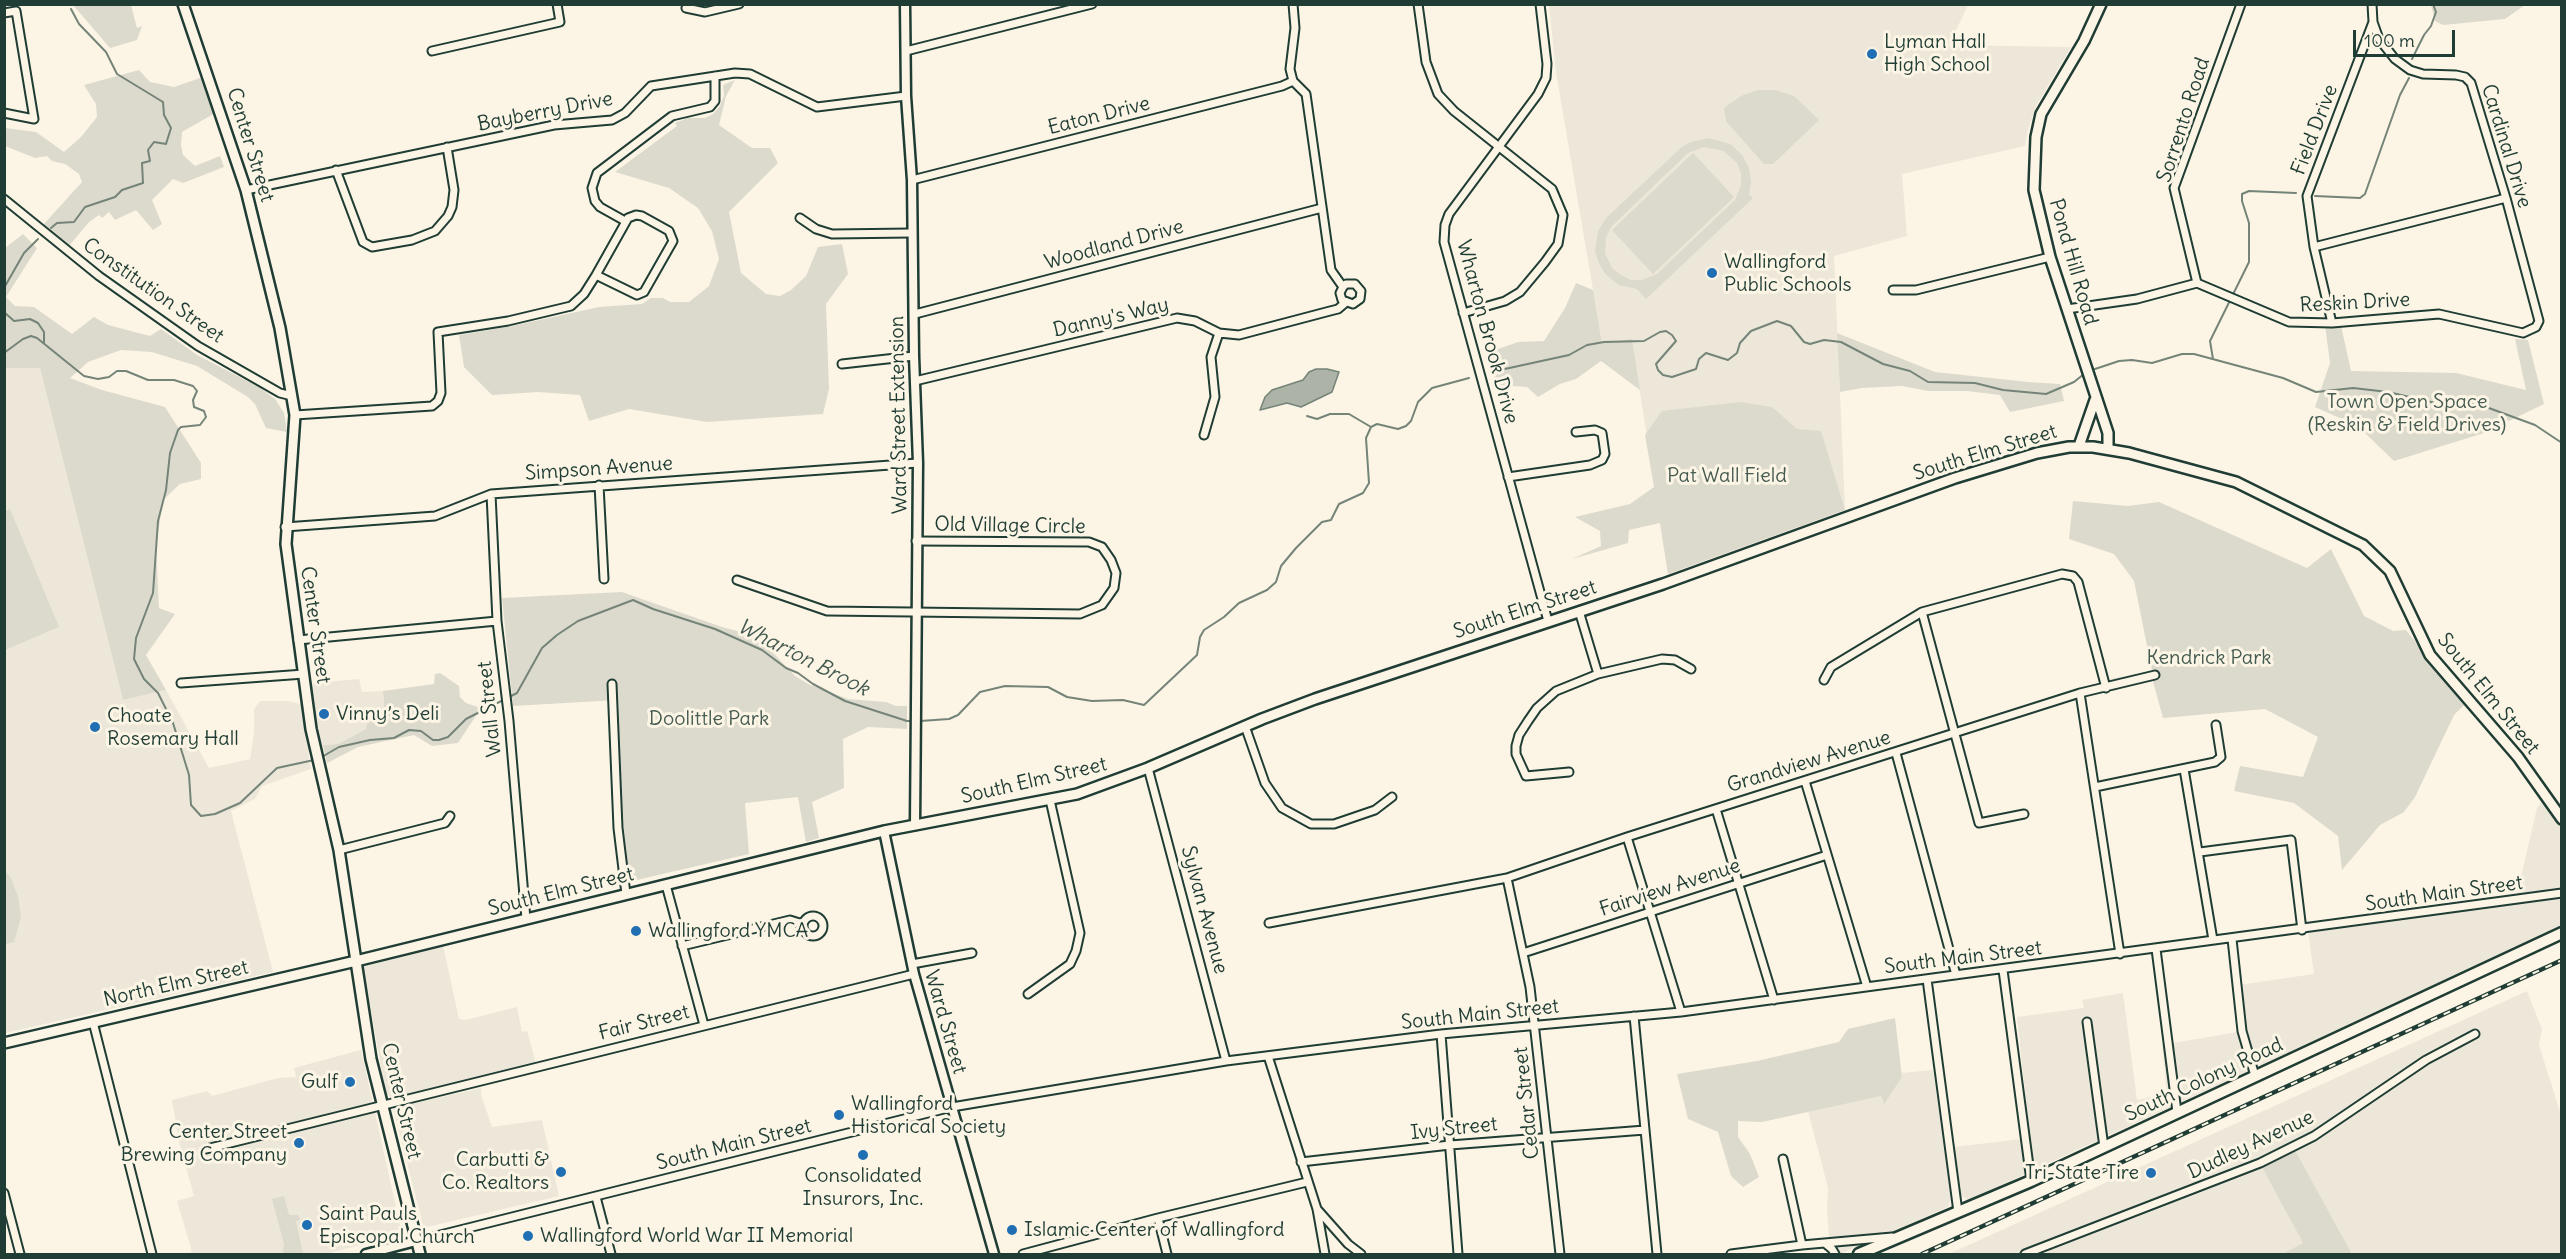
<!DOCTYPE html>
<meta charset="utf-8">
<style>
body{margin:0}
#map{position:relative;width:2566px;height:1259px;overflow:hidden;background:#fcf5e5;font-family:Delius,sans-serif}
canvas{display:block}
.frame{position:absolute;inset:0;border:6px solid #1f3d34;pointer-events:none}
.scale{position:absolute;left:2353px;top:30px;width:102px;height:27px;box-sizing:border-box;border:3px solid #1f3d34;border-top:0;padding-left:8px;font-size:18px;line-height:21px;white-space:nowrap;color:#1f3d34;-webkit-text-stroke:4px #fcf5e5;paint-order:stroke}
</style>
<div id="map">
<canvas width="2566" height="1259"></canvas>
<div class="frame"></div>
<div class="scale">100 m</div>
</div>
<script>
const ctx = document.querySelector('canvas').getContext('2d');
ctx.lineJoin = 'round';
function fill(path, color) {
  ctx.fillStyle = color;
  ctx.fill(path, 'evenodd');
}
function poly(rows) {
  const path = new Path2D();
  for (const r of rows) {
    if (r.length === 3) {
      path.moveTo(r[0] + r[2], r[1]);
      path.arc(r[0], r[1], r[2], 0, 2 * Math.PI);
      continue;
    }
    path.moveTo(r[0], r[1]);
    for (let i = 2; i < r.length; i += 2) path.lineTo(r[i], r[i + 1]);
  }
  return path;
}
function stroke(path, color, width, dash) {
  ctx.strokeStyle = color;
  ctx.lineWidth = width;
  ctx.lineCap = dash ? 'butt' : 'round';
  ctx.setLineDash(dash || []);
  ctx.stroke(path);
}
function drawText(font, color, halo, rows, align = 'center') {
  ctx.font = font + ' Delius,sans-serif';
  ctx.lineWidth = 6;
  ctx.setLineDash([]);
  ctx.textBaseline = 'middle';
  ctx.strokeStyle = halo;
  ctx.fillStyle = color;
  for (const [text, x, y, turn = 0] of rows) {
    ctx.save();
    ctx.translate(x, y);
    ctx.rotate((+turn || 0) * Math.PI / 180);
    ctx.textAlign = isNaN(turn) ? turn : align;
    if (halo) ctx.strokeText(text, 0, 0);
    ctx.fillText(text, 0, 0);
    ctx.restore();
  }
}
fill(poly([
 [1549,5,1968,5,1949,45,2071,47,2036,106,2028,129,2025,146,1902,174,1907,236,1834,256,1845,509,1668,574,1632,340,1602,343,1556,72],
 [4,368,40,368,123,700,166,690,209,768,250,759,254,733,254,709,260,701,288,701,300,704,313,683,359,679,362,692,383,691,385,717,367,722,366,729,338,744,323,745,308,753,311,769,262,786,255,799,231,811,273,972,5,1033],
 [2543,800,2561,827,2561,926,1969,1200,1960,1195,1954,1147,2030,1138,2017,1017,2084,1008,2082,1000,2123,993,2137,1100,2167,1093,2162,1045,2237,1032,2232,986,2314,974,2308,931,2515,903,2537,808],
 [443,945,459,1019,466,1020,517,1007,522,1032,527,1031,536,1063,394,1099,386,1094,363,967],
 [2527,991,2542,1029,2539,1045,2561,1115,2561,1254,2352,1254,2295,1150,2263,1167,2303,1243,2282,1254,1949,1254],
 [361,1050,402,1234,326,1254,182,1254,192,1252,177,1201,194,1196,179,1142,172,1100,207,1091,212,1096,278,1078,296,1077,294,1068],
 [1933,1070,1951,1197,1948,1207,1840,1254,1829,1237,1827,1209,1828,1188,1808,1111,1881,1096,1883,1103,1902,1077,1902,1073],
 [482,1088,481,1095,492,1127,542,1120,559,1196,427,1227,423,1225,393,1108]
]), '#ece7d8');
fill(poly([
 [73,5,131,5,137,28,142,26,137,40,110,48],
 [2431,5,2431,4,2525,5,2505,19,2443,25,2435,21],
 [139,70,150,82,174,87,203,77,215,113,182,132,181,145,183,155,195,166,220,156,224,167,183,183,173,179,152,200,162,224,153,230,136,210,115,220,109,212,102,218,99,215,88,223,69,246,43,225,82,182,79,174,65,164,52,161,47,156,35,158,5,146,5,128,36,132,64,152,81,137,97,117,96,104,84,85],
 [735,80,726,96,719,125,752,148,770,148,778,163,729,212,741,273,766,294,780,296,791,290,806,276,818,247,842,244,848,274,826,304,829,389,823,414,707,422,629,409,589,421,580,395,538,392,492,395,464,367,459,335,512,326,599,307,642,304,651,298,663,298,670,302,689,302,709,286,719,259,712,231,698,208,669,188,615,172,677,126,675,123,688,118,705,118,713,114,720,106,724,95,723,85],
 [1758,90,1775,90,1794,96,1819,120,1773,164,1764,164,1726,121,1724,108,1741,96],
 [1708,138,1730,144,1742,155,1749,168,1751,183,1749,194,1753,198,1646,299,1637,289,1619,285,1605,274,1599,263,1595,251,1598,231,1606,218,1682,147,1691,142],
 [1704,147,1724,151,1737,163,1741,173,1741,185,1735,200,1657,274,1642,280,1631,280,1621,275,1612,268,1605,253,1606,237,1611,227,1688,153],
 [1693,153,1734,197,1653,274,1612,230],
 [23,234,37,248,6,297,15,306,34,307,72,334,94,317,108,325,150,336,161,329,197,355,259,387,275,399,284,413,287,432,266,428,255,404,248,397,197,366,152,352,121,350,88,362,70,378,102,390,165,407,201,463,201,479,180,484,163,500,156,546,159,608,175,614,146,655,166,690,123,700,40,368,5,368,5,248],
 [1576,283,1593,290,1602,343,1632,339,1640,390,1601,361,1576,379,1560,384,1538,397,1527,387,1497,385,1487,353,1518,342,1544,341,1565,308],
 [2340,321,2351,371,2456,373,2526,390,2515,339,2528,340,2544,404,2484,433,2394,461,2364,432,2351,423,2315,407,2330,363,2325,325],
 [1837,333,1935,372,2028,382,2060,384,2064,401,2010,412,2000,395,1967,391,1928,391,1902,386,1862,388,1840,392],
 [1740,402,1772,407,1797,429,1821,431,1845,510,1668,574,1660,523,1629,530,1628,543,1572,559,1601,546,1600,531,1575,517,1630,504,1654,487,1645,435,1662,411],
 [2073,501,2128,506,2159,502,2307,568,2331,549,2364,616,2393,631,2406,630,2465,704,2454,715,2415,797,2404,812,2380,825,2342,870,2338,836,2294,803,2234,791,2240,766,2303,777,2318,737,2265,709,2163,718,2152,678,2113,691,2111,679,2152,671,2134,581,2114,554,2069,539],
 [10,509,59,627,5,650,4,512],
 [622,592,722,627,752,635,761,640,795,676,810,685,848,699,886,702,896,706,907,706,907,729,868,727,843,739,844,788,812,802,819,838,806,842,798,797,745,803,749,854,628,882,620,805,617,700,513,706,502,598],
 [440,673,459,686,460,697,466,703,481,708,458,743,432,746,414,735,358,747,327,763,323,745,338,744,366,729,367,722,385,717,383,691,434,684,435,674],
 [4,870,11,878,18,897,21,917,14,942,5,944],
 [1895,1018,1902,1077,1884,1104,1881,1096,1762,1122,1738,1121,1738,1137,1750,1154,1759,1177,1743,1187,1731,1176,1718,1132,1688,1119,1677,1074,1757,1061,1839,1042,1848,1029],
 [2295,1150,2352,1254,2282,1254,2303,1243,2262,1167],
 [284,1196,289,1215,298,1215,300,1220,296,1221,303,1254,283,1254,284,1244,272,1199]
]), '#dcdacc');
const water = poly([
 [1316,369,1327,369,1339,372,1332,392,1301,407,1287,403,1260,410,1265,397,1272,390,1303,380,1309,372,1316,369]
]);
fill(water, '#aeb3a7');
stroke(water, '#758479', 1.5);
stroke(poly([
 [2412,59,2424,35,2431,26,2436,12,2433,4],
 [2315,196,2360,198,2365,194,2400,95,2409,78],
 [51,228,57,223,74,222,85,207,115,197,122,190,143,183,142,163,150,161,148,150,154,142,166,144,171,128,164,115,163,102,117,74,106,52,79,24,71,9],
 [4,288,24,253,38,239],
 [4,312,14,321,30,319,38,323,44,332,44,343],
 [4,353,23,339,31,336,37,338,84,376,98,379,109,377,117,371,126,371,148,380,174,380,193,386,197,391,193,400,194,407,204,411,206,417,200,425,181,427,178,430,170,453,166,490,158,521,153,593,136,638,134,659,144,679,158,693,173,723,189,775,191,805,201,816,215,814,240,803,277,768,314,760],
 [2213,359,2210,341,2249,262,2249,223,2242,201,2242,194,2249,191,2296,193],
 [2089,371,2119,361,2132,360,2152,363,2182,354,2194,354,2283,378,2316,392,2353,388,2388,392,2444,405,2478,404,2535,425,2562,443],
 [1491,372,1569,355,1587,345,1604,342,1644,341,1660,332,1666,331,1672,335,1676,341,1656,364,1658,370,1663,375,1672,377,1696,369,1699,359,1706,353,1728,360,1737,353,1740,343,1751,331,1777,321,1791,326,1804,342,1810,344,1824,340,1841,342,1883,364,1910,371,1928,382,1975,383,2003,390,2046,394,2074,382,2084,374],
 [1307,416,1317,419,1330,414,1349,414,1371,427],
 [920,721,949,719,958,715,980,692,1005,686,1048,687,1067,697,1092,701,1123,700,1144,705,1197,655,1200,637,1204,630,1224,617,1239,603,1267,590,1276,582,1281,566,1296,548,1322,522,1331,520,1339,504,1363,493,1369,483,1366,438,1371,427,1377,424,1398,429,1406,426,1411,421,1418,402,1432,388,1469,378],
 [320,758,339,747,370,740,394,738,409,730,421,731,433,740,439,740,448,737,466,719,517,693,542,648,557,635,578,621,633,600,653,609,715,629,762,650,786,668,798,673,813,684,845,701,907,721,914,721]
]), '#758479', 2);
const minor = poly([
 [1293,4,1295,28,1290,69,1293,81,1306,94,1331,270,1343,287,1340,293,1342,300,1353,304,1360,299,1361,291,1355,284,1346,284,1343,287],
 [1418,4,1426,62,1438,94,1454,111,1552,189,1563,215,1558,244,1545,262,1520,292,1505,301,1463,313],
 [1540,4,1547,64,1546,78,1538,94,1449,214,1445,225,1444,242,1548,621],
 [686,8,705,12,739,4],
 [4,13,16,11,34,119,4,113],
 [432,51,560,22,557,4],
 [906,51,1092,4],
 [336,170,363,242,372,247,412,240,435,231,448,216,452,207,454,190,447,147],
 [912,180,1282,86,1293,81],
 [246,190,554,125,612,120,625,113,651,86,735,73,750,74,817,107,906,96],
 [4,199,99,276,198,346,280,393,292,396],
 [800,218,816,229,832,234,911,233],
 [625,221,600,207,595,201,592,188,597,173,672,116,710,107,715,101,715,76],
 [2314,247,2506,198],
 [2197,283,2174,188,2241,4],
 [1893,290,1916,290,2050,257],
 [2067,309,2137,299,2197,283,2289,322,2332,323,2439,314,2523,333,2536,327,2539,321,2506,198,2471,83,2465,77,2456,75,2423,74,2410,70,2395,59,2379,39,2373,22,2372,4],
 [915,314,1322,208],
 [2332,323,2314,247,2307,196,2373,22],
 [842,364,914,356],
 [915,381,1177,318,1195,321,1219,333,1239,335,1330,311,1338,309,1345,303],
 [295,415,432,406,438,401,441,393,438,332,508,321,571,306,584,294,596,275,637,295,644,292,673,241,669,231,642,216,636,215,628,218,596,275],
 [1204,435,1215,397,1211,357,1219,333],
 [1508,477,1590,465,1602,460,1605,454,1602,433,1595,430,1576,432],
 [599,485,604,579],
 [491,494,497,621,509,721,526,919],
 [285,527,435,516,491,494,918,463],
 [737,580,827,611,1080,614,1102,605,1114,588,1116,573,1111,560,1102,547,1089,542,916,541],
 [1579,611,1598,674],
 [1922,612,1979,823,2024,814],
 [298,640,497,621],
 [1824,680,1831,667,1922,612,2062,574,2073,576,2078,582,2106,688],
 [181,683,304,674],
 [612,684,618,828,626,894],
 [2080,693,2120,954],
 [1245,726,1265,783,1282,808,1311,824,1334,824,1375,810,1392,797],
 [1896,753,1956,975],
 [1148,768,1226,1061],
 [2184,769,2213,940],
 [1569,772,1526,776,1516,754,1516,746,1519,735,1528,721,1537,708,1556,691,1598,674,1662,659,1675,660,1691,669],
 [1805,781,1867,987],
 [2095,787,2215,762,2221,757,2216,725],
 [1716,809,1774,1000],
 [1627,837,1681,1012],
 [339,850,445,823,450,816],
 [2200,852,2291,840,2302,930],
 [1507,878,1530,987,1560,1254],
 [666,885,704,1025],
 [813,926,10],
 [1269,923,1507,878,1627,837,2080,693,2155,675],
 [2232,939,2242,1031,2255,1076],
 [682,946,790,920,803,924],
 [2156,949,2177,1112],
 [1523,953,1827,855],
 [912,964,972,953],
 [2003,970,2031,1181],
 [1927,979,1958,1212],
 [1028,994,1070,964,1076,951,1080,933,1050,800],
 [1634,1016,1657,1254],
 [93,1022,152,1254],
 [2087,1022,2104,1147],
 [1441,1034,1458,1254],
 [1268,1056,1317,1209,1325,1254],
 [206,1149,914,974],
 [1783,1159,1802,1245],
 [1301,1162,1450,1145,1645,1130],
 [4,1193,20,1254],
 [596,1197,611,1254],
 [1317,1209,1348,1244,1361,1254],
 [1158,1218,1167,1254],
 [416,1241,952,1107,1226,1061,1441,1034,1681,1012,2562,893],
 [1826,1244,1832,1249,1835,1254],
 [1023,1254,1158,1218,1307,1182],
 [1731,1254,1802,1245,1892,1237],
 [2025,1254,2260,1163,2314,1136,2426,1060,2475,1034]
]);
const tertiary = poly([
 [905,4,906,96,912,180,914,356,918,463,915,825],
 [884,831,914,974,994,1254],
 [366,1254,416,1241]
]);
const secondary = poly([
 [183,4,246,190,280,328,295,415,286,544,311,729,339,850,371,1059,420,1254],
 [2101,4,2084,41,2041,114,2036,137,2034,190,2050,257,2108,433,2108,449],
 [2079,446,2095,400],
 [4,1043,356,961,884,831,1077,794,1148,768,1262,719,1315,699,1663,584,1955,478,2037,453,2069,447,2093,447,2129,453,2236,482,2363,545,2390,571,2430,655,2518,757,2562,819]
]);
const primary = poly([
 [1859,1254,2031,1181,2562,933]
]);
stroke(minor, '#1f3d34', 11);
stroke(tertiary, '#1f3d34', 13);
stroke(secondary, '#1f3d34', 14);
stroke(primary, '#1f3d34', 15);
stroke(minor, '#fcf5e5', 7);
stroke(tertiary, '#fcf5e5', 8);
stroke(secondary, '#fcf5e5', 9);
stroke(primary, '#fcf5e5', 10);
const rail = poly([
 [1922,1254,2562,960]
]);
stroke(rail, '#1f3d34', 4.5);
stroke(rail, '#fcf5e5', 2, [7]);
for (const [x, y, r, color] of [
 [1872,54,6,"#1f6fb2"],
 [1712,273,6,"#1f6fb2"],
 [324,714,6,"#1f6fb2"],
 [95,727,6,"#1f6fb2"],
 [636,931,6,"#1f6fb2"],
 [350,1082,6,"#1f6fb2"],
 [839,1115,6,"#1f6fb2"],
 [299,1143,6,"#1f6fb2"],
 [863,1155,6,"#1f6fb2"],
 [561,1172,6,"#1f6fb2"],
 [2151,1173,6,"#1f6fb2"],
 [307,1225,6,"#1f6fb2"],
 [1012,1230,6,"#1f6fb2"],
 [528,1236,6,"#1f6fb2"]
]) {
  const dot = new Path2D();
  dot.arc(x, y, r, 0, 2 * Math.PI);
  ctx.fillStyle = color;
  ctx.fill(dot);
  stroke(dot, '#fcf5e5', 2);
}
drawText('20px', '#1f3d34', '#fcf5e5', [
 ["Lyman Hall",1884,42],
 ["High School",1884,65],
 ["Wallingford",1724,262],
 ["Public Schools",1724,285],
 ["Vinny’s Deli",336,714],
 ["Choate",107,716],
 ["Rosemary Hall",107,739],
 ["Wallingford YMCA",648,931],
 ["Gulf",338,1082,"right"],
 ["Wallingford",851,1104],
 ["Historical Society",851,1127],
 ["Center Street",287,1132,"right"],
 ["Brewing Company",287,1155,"right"],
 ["Carbutti &",549,1160,"right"],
 ["Co. Realtors",549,1183,"right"],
 ["Tri-State Tire",2139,1173,"right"],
 ["Consolidated",863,1176,"center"],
 ["Insurors, Inc.",863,1199,"center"],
 ["Saint Pauls",319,1214],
 ["Episcopal Church",319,1237],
 ["Islamic Center of Wallingford",1024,1230],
 ["Wallingford World War II Memorial",540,1236]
], 'left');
drawText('20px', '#1f3d34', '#fcf5e5', [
 ["Bayberry Drive",545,112,-11],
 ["Eaton Drive",1099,116,-14],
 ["Sorrento Road",2184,120,-72],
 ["Field Drive",2315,130,-69],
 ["Center Street",250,145,73],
 ["Cardinal Drive",2506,146,73],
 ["Woodland Drive",1114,245,-15],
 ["Pond Hill Road",2073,262,74],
 ["Constitution Street",153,291,35],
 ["Reskin Drive",2355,303,-3],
 ["Danny's Way",1111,318,-13],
 ["Wharton Brook Drive",1487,332,75],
 ["Ward Street Extension",899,415,-91],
 ["South Elm Street",1985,453,-17],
 ["Simpson Avenue",599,469,-4],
 ["Old Village Circle",1010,526,1],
 ["South Elm Street",1525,610,-18],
 ["Center Street",315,625,82],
 ["South Elm Street",2488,694,51],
 ["Wall Street",490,709,-96],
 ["Grandview Avenue",1809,762,-17],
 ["South Elm Street",1034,781,-13],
 ["Fairview Avenue",1670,888,-18],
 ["South Elm Street",561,892,-14],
 ["South Main Street",2444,894,-8],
 ["Sylvan Avenue",1204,910,75],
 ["South Main Street",1963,958,-7],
 ["North Elm Street",176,984,-13],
 ["South Main Street",1480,1015,-6],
 ["Ward Street",945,1022,74],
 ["Fair Street",644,1023,-14],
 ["South Colony Road",2204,1080,-25],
 ["Center Street",401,1101,77],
 ["Cedar Street",1527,1103,-96],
 ["Ivy Street",1454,1129,-6],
 ["South Main Street",734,1145,-14],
 ["Dudley Avenue",2251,1145,-25]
]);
drawText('20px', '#455c52', '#fcf5e5', [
 ["Town Open Space",2407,402],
 ["(Reskin & Field Drives)",2407,425],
 ["Pat Wall Field",1727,476],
 ["Kendrick Park",2209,658],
 ["Doolittle Park",709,719]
]);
drawText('italic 21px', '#435a51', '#fcf5e5', [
 ["Wharton Brook",803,658,27]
]);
</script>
